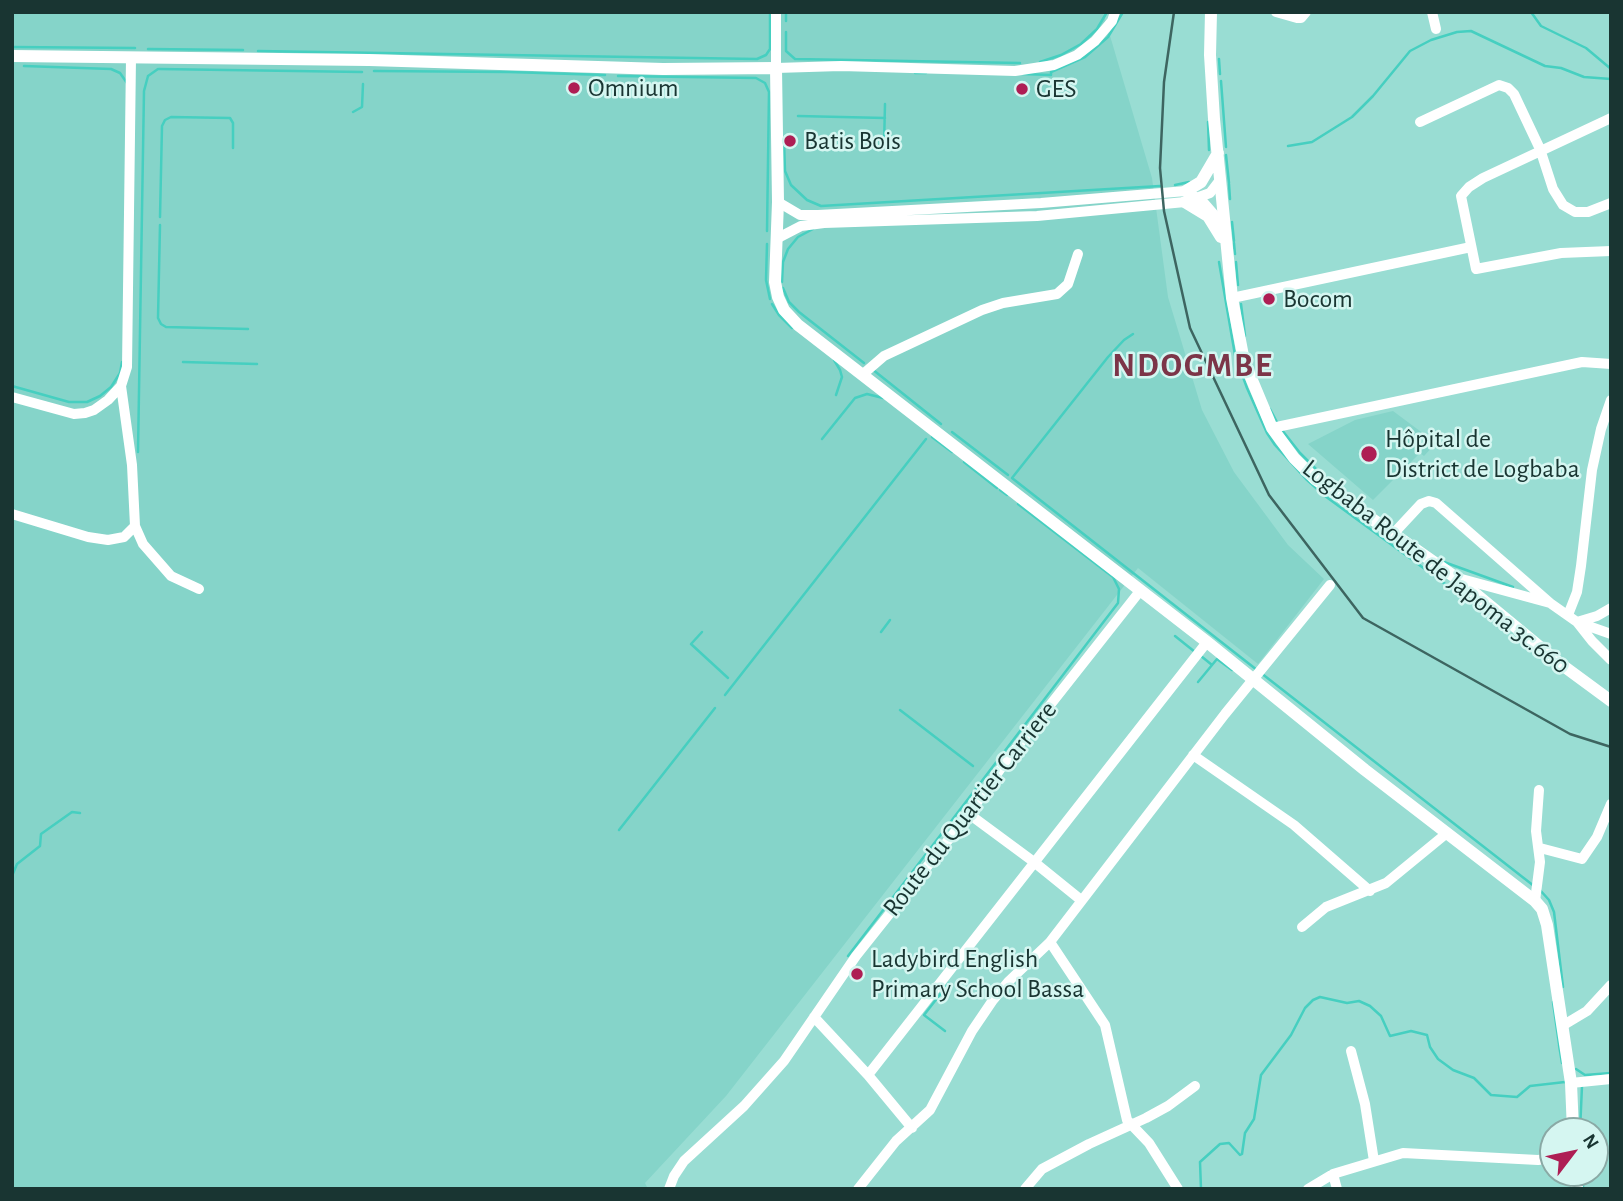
<!DOCTYPE html>
<meta charset="utf-8">
<style>
body{margin:0}
#map{position:relative;width:1623px;height:1201px;overflow:hidden;background:#99ddd3;font-family:"Alegreya Sans",sans-serif}
canvas{display:block}
.frame{position:absolute;inset:0;border:14px solid #193532;pointer-events:none}
.north{position:absolute;left:1539px;top:1117px;width:70px;height:70px;box-sizing:border-box;background:#d5f6f1;border:2px solid #8aa9a5;border-radius:50%;rotate:58deg;font-size:19px;font-weight:700;line-height:28px;text-align:center;color:#193532}
.north::after{content:'';display:block;margin:auto;width:24px;height:32px;background:#ae1e54;clip-path:polygon(50% 0,100% 100%,50% 72%,0 100%)}
</style>
<div id="map">
<canvas width="1623" height="1201"></canvas>
<div class="frame"></div>
<div class="north">N</div>
</div>
<script>
const ctx = document.querySelector('canvas').getContext('2d');
ctx.lineJoin = 'round';
function fill(path, color) {
  ctx.fillStyle = color;
  ctx.fill(path, 'evenodd');
}
function poly(rows) {
  const path = new Path2D();
  for (const r of rows) {
    path.moveTo(r[0], r[1]);
    for (let i = 2; i < r.length; i += 2) path.lineTo(r[i], r[i + 1]);
  }
  return path;
}
function stroke(path, color, width, dash) {
  ctx.strokeStyle = color;
  ctx.lineWidth = width;
  ctx.lineCap = dash ? 'butt' : 'round';
  ctx.setLineDash(dash || []);
  ctx.stroke(path);
}
function drawText(font, color, halo, rows, align = 'center') {
  ctx.font = font + ' "Alegreya Sans",sans-serif';
  ctx.lineWidth = 5;
  ctx.setLineDash([]);
  ctx.textBaseline = 'middle';
  ctx.strokeStyle = halo;
  ctx.fillStyle = color;
  for (const [text, x, y, turn = 0] of rows) {
    ctx.save();
    ctx.translate(x, y);
    ctx.rotate((+turn || 0) * Math.PI / 180);
    ctx.textAlign = isNaN(turn) ? turn : align;
    if (halo) ctx.strokeText(text, 0, 0);
    ctx.fillText(text, 0, 0);
    ctx.restore();
  }
}
fill(poly([
 [12,12,1103,12,1152,178,1168,297,1202,410,1234,472,1288,545,1324,579,1258,664,1138,568,726,1096,645,1183,648,1189,12,1189],
 [1393,411,1436,443,1424,456,1420,453,1373,500,1308,444,1355,420]
]), '#85d4c9');
stroke(poly([
 [1531,12,1541,26,1586,48,1611,69],
 [786,21,786,12],
 [786,32,786,51,795,59,1020,63],
 [12,47,135,48],
 [148,49,243,50],
 [258,51,757,59,766,55,770,49,770,12],
 [1219,59,1220,74],
 [1040,62,1061,55,1081,44,1097,29,1107,12],
 [24,66,111,69,120,73,127,83],
 [159,69,362,72],
 [374,71,509,72,605,75],
 [915,73,926,73],
 [1023,74,1051,75,1051,72,1085,57,1108,37,1123,12],
 [618,76,756,78,765,83,769,92,767,231],
 [1221,81,1226,147],
 [353,112,362,107,363,84],
 [798,116,885,118],
 [1208,122,1209,150],
 [784,141,785,171,791,185,807,200,821,206,1160,186],
 [884,146,885,104],
 [1288,146,1312,142,1352,117,1373,96,1410,51,1431,40,1457,32,1471,31,1545,66,1561,68,1584,77,1611,79],
 [1226,155,1229,183],
 [1229,184,1230,199],
 [1175,185,1189,182],
 [160,217,162,126,165,120,171,117,230,118,233,123,233,148],
 [1232,222,1234,241],
 [160,225,158,318,161,324,166,327,248,329],
 [1234,243,1235,254],
 [767,244,766,280,770,299],
 [1219,262,1235,355,1247,388,1267,433,1275,445,1306,479,1325,496,1463,597],
 [1236,262,1238,285],
 [782,282,783,262,788,249,798,237,813,229],
 [783,288,789,302,799,312,864,363],
 [772,304,779,315,792,328],
 [1241,304,1245,336],
 [1133,334,1124,340,1108,357,1012,478,1257,670],
 [834,360,840,370,842,377,836,395],
 [183,362,257,364],
 [872,369,941,424],
 [12,386,69,402,87,402,100,396,111,387,120,373,122,362],
 [1270,409,1278,424],
 [1282,430,1300,453,1327,480],
 [952,432,1008,475],
 [932,437,952,452],
 [822,439,855,398,867,394,883,398],
 [138,452,144,91,148,76,158,69],
 [964,462,997,488],
 [1000,490,1007,495],
 [1444,562,1513,587],
 [702,632,691,644,728,678],
 [881,632,890,620],
 [1175,636,1195,652],
 [1201,656,1212,665],
 [1261,673,1534,886],
 [1198,682,1217,659,1232,670],
 [725,695,926,439],
 [900,710,973,766],
 [619,830,715,708],
 [12,876,17,864,40,846,41,834,72,812,80,813],
 [1540,890,1549,900,1554,912,1563,987],
 [848,956,1118,603,1119,589,1113,577,1018,504],
 [1553,1002,1559,1044],
 [945,1031,924,1015,949,983],
 [1559,1045,1562,1063],
 [1576,1069,1585,1075,1611,1073],
 [1580,1131,1582,1086],
 [1583,1181,1583,1189],
 [1201,1189,1200,1162,1220,1144,1229,1143,1240,1155,1242,1154,1245,1133,1254,1119,1261,1075,1291,1035,1305,1008,1313,1000,1320,997,1347,1003,1359,1001,1370,1006,1381,1016,1390,1036,1411,1031,1427,1035,1430,1047,1438,1059,1453,1070,1474,1078,1491,1095,1517,1097,1530,1086,1565,1082]
]), '#46cfc0', 2.5);
stroke(poly([
 [776,12,776,68,841,66,1015,71,1054,65,1077,55,1095,41,1112,21,1115,12],
 [1276,12,1297,18,1301,18,1306,12],
 [1432,12,1436,29],
 [1611,118,1483,178,1469,187,1461,196,1476,269,1561,253,1611,251],
 [1420,122,1499,85,1508,88,1514,94,1540,149,1553,189,1563,205,1575,212,1588,212,1611,203],
 [778,202,800,215,818,215,1041,203,1186,191,1204,203,1224,226],
 [776,239,801,226,824,223,1037,216,1185,202,1210,193,1220,180],
 [1232,298,1471,247],
 [862,375,884,356,982,310,1003,303,1057,294,1068,284,1078,254],
 [121,386,132,465,135,526,143,544,171,576,199,589],
 [12,397,74,414,85,413,94,410,108,400,121,386,127,367,131,58],
 [1272,428,1582,362,1611,364],
 [12,514,88,537,108,540,124,537,135,526],
 [1394,533,1421,504,1429,501,1436,503,1550,603],
 [1458,578,1550,603,1577,622,1611,634],
 [1611,608,1597,616,1577,622,1592,641,1611,660],
 [1568,615,1577,592,1581,566,1592,470,1601,429,1611,400],
 [1193,755,1294,825,1370,891],
 [969,814,1034,862,1081,900],
 [1540,848,1582,859,1597,837,1611,804],
 [1535,901,1540,862,1536,831,1539,790],
 [1302,927,1326,907,1386,883,1447,833],
 [814,1017,868,1075,912,1128],
 [1562,1026,1587,1011,1611,985],
 [1351,1051,1365,1104,1374,1161],
 [868,1075,1207,642],
 [1571,1083,1611,1079],
 [1333,1174,1337,1189],
 [669,1189,674,1176,684,1161,744,1106,784,1061,856,956,969,814,1006,761,1140,591],
 [858,1189,896,1141,930,1110,972,1031,993,1000,1009,981,1050,942],
 [1025,1189,1042,1169,1089,1144,1146,1118,1168,1106,1195,1086],
 [1178,1189,1149,1143,1127,1120,1105,1025,1050,942,1225,714,1330,585],
 [1308,1189,1333,1174,1403,1153,1538,1160,1553,1158]
]), '#fff', 10);
stroke(poly([
 [1211,12,1210,55,1214,119,1232,298,1244,361,1272,428,1294,458,1315,479,1455,577,1558,662,1611,701],
 [12,56,369,60,663,69,776,68,778,202,775,282,778,297,784,310,798,325,1207,642,1365,770,1535,901,1542,909,1547,925,1571,1083,1573,1131],
 [1186,191,1201,182,1218,153],
 [1185,202,1208,216,1221,237],
 [1576,1173,1577,1189]
]), '#fff', 12);
stroke(poly([
 [1174,12,1164,82,1160,168,1164,211,1190,328,1269,495,1363,618,1570,734,1611,747]
]), '#3d6560', 2.5);
for (const [x, y, r, color] of [
 [574,88,7,"#ae1e54"],
 [1022,89,7,"#ae1e54"],
 [790,141,7,"#ae1e54"],
 [1269,299,7,"#ae1e54"],
 [1369,454,9,"#ae1e54"],
 [857,974,7,"#ae1e54"]
]) {
  const dot = new Path2D();
  dot.arc(x, y, r, 0, 2 * Math.PI);
  ctx.fillStyle = color;
  ctx.fill(dot);
  stroke(dot, '#d5f6f1', 2.5);
}
drawText('26px', '#193532', '#d5f6f1', [
 ["Omnium",588,88],
 ["GES",1036,89],
 ["Batis Bois",804,141],
 ["Bocom",1283,299],
 ["Hôpital de",1385,439],
 ["District de Logbaba",1385,469],
 ["Ladybird English",871,959],
 ["Primary School Bassa",871,989]
], 'left');
drawText('26px', '#193532', '#d5f6f1', [
 ["Logbaba Route de Japoma 3c.660",1436,567,38],
 ["Route du Quartier Carriere",970,809,-52]
]);
ctx.letterSpacing = '2px';
drawText('bold 33px', '#7c3548', '#d5f6f1', [
 ["NDOGMBE",1193,366]
]);
ctx.letterSpacing = '0px';
</script>
